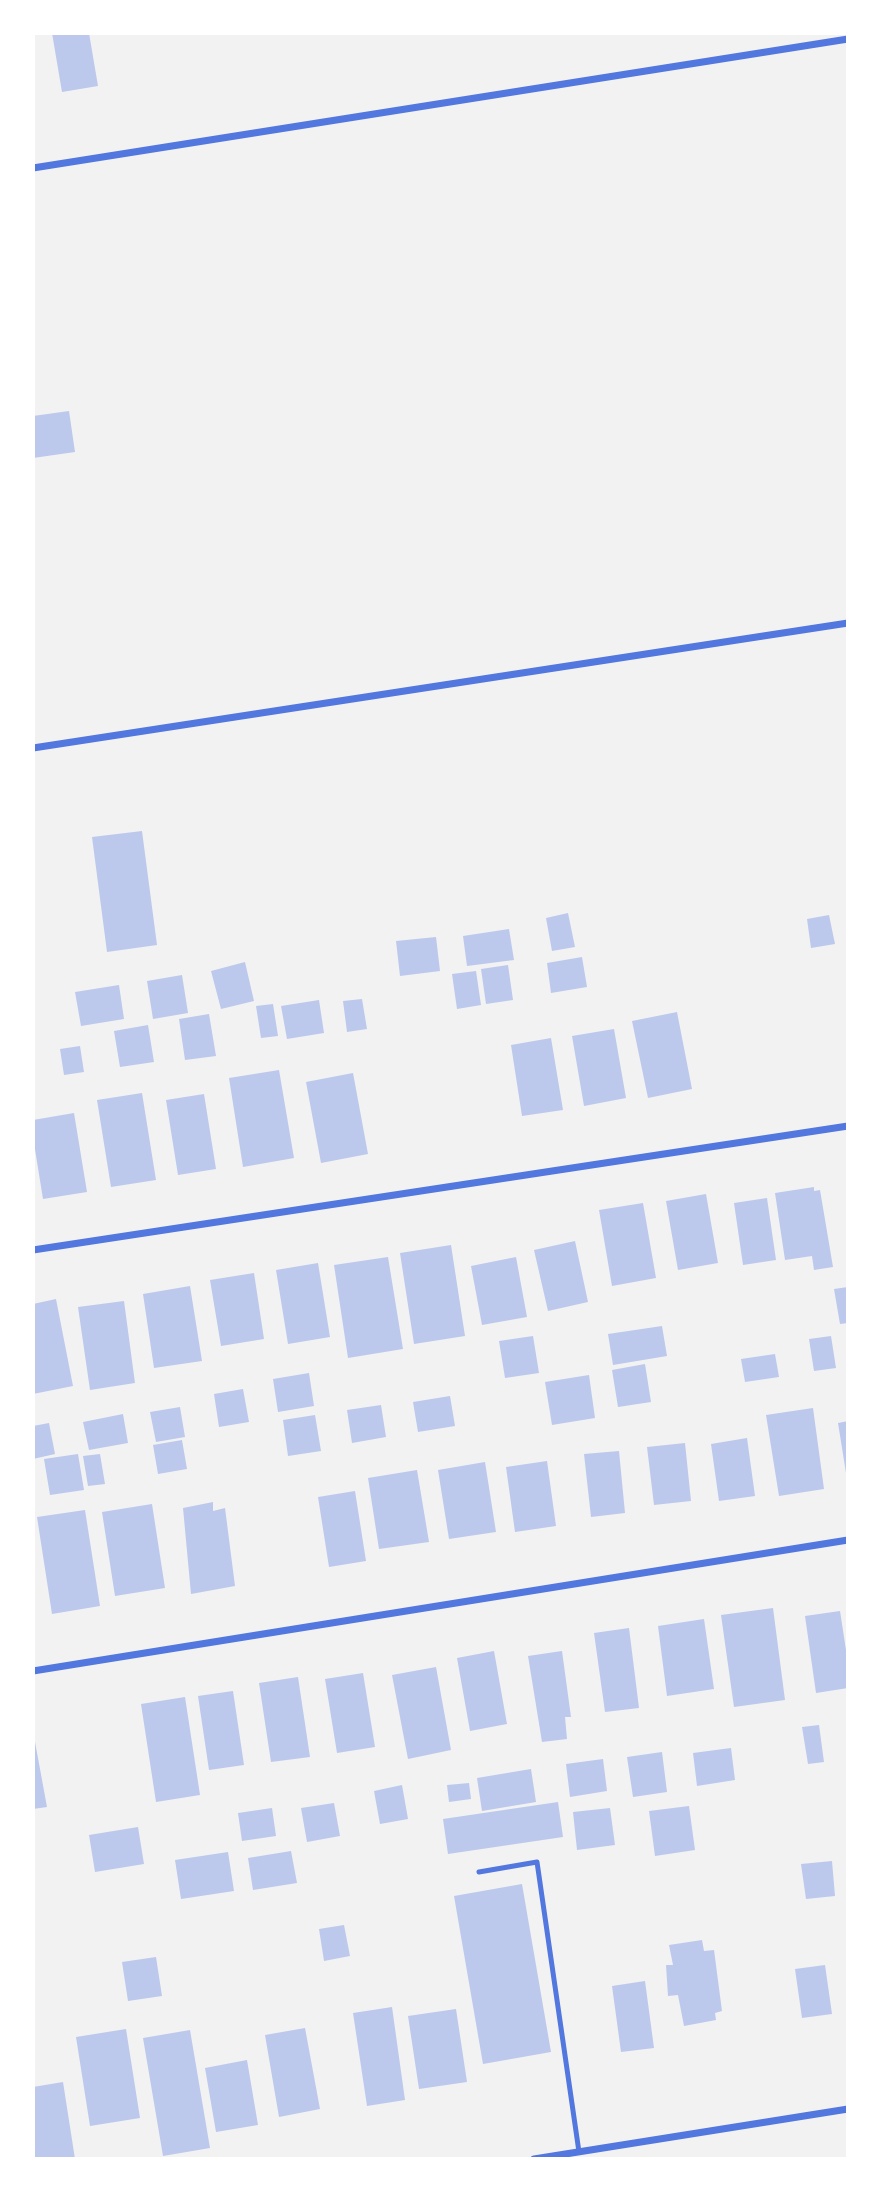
<!DOCTYPE html>
<style>
body{margin:0}
#map{position:relative;width:881px;height:2192px;overflow:hidden;background:#f2f2f2;font-family:Roboto,sans-serif}
canvas{display:block}
.frame{position:absolute;inset:0;border:35px solid #fff;pointer-events:none}
</style>
<div id="map">
<canvas width="881" height="2192"></canvas>
<div class="frame"></div>
</div>
<script>
const ctx = document.querySelector('canvas').getContext('2d');
ctx.lineJoin = 'round';
function fill(path, color) {
  ctx.fillStyle = color;
  ctx.fill(path, 'evenodd');
}
function poly(rows) {
  const path = new Path2D();
  for (const r of rows) {
    path.moveTo(r[0], r[1]);
    for (let i = 2; i < r.length; i += 2) path.lineTo(r[i], r[i + 1]);
  }
  return path;
}
function stroke(path, color, width, dash) {
  ctx.strokeStyle = color;
  ctx.lineWidth = width;
  ctx.lineCap = dash ? 'butt' : 'round';
  ctx.setLineDash(dash || []);
  ctx.stroke(path);
}
fill(poly([
 [52,33,89,33,98,86,62,92],
 [69,411,75,452,33,458,33,416],
 [142,831,157,945,107,952,92,837],
 [568,913,575,947,552,951,546,918],
 [829,915,835,944,811,948,807,919],
 [509,929,514,960,467,966,463,936],
 [436,937,440,971,400,976,396,941],
 [582,957,587,987,551,993,547,963],
 [245,962,254,1001,221,1009,211,971],
 [508,965,513,1000,486,1004,481,969],
 [476,971,481,1005,457,1009,452,974],
 [182,975,188,1013,153,1019,147,981],
 [119,985,124,1019,81,1026,75,992],
 [362,999,367,1029,347,1032,343,1001],
 [319,1000,324,1033,287,1039,281,1006],
 [273,1004,278,1036,261,1038,256,1006],
 [677,1012,692,1089,648,1098,632,1021],
 [209,1014,216,1056,185,1060,179,1019],
 [148,1025,154,1062,120,1067,114,1031],
 [614,1029,626,1098,584,1106,572,1036],
 [551,1038,563,1110,522,1116,511,1045],
 [80,1046,84,1072,64,1075,60,1049],
 [279,1070,294,1158,243,1167,229,1078],
 [353,1073,368,1154,321,1163,306,1082],
 [142,1093,156,1180,111,1187,97,1100],
 [204,1094,216,1169,178,1175,166,1100],
 [74,1113,87,1192,43,1199,33,1137,33,1120],
 [814,1187,814,1191,820,1190,833,1267,814,1270,812,1256,785,1260,775,1193],
 [706,1194,718,1263,678,1270,666,1201],
 [767,1198,776,1260,743,1265,734,1203],
 [643,1203,656,1278,612,1286,599,1210],
 [575,1241,588,1302,548,1311,534,1250],
 [451,1245,465,1336,414,1344,400,1253],
 [388,1257,403,1349,348,1358,334,1265],
 [516,1257,527,1317,482,1325,471,1266],
 [318,1263,330,1337,288,1344,276,1270],
 [254,1273,264,1339,221,1346,210,1280],
 [190,1286,202,1361,154,1368,143,1294],
 [848,1287,848,1323,840,1324,834,1289],
 [56,1299,73,1386,33,1394,33,1304],
 [124,1301,135,1383,90,1390,78,1307],
 [662,1326,667,1356,613,1365,608,1334],
 [533,1336,539,1373,505,1378,499,1341],
 [831,1336,836,1368,814,1371,809,1339],
 [775,1354,779,1377,745,1382,741,1359],
 [645,1364,651,1402,618,1407,612,1370],
 [309,1373,314,1406,278,1412,273,1379],
 [589,1375,595,1418,552,1425,545,1382],
 [243,1389,249,1422,219,1427,214,1394],
 [450,1396,455,1426,418,1432,413,1402],
 [381,1405,386,1437,352,1443,347,1410],
 [180,1407,185,1437,156,1442,150,1412],
 [813,1408,824,1489,779,1496,766,1415],
 [123,1414,128,1443,89,1450,83,1422],
 [315,1415,321,1451,288,1456,283,1420],
 [848,1421,848,1473,846,1473,838,1423],
 [49,1423,55,1454,33,1459,33,1426],
 [747,1438,755,1496,719,1501,711,1444],
 [182,1440,187,1469,158,1474,153,1445],
 [685,1443,691,1501,654,1505,647,1447],
 [619,1451,625,1513,591,1517,584,1454],
 [78,1454,84,1490,50,1495,44,1459],
 [100,1454,105,1484,88,1486,83,1456],
 [547,1461,556,1526,515,1532,506,1467],
 [485,1462,496,1532,449,1539,438,1470],
 [417,1470,429,1542,379,1549,368,1478],
 [355,1491,366,1561,329,1567,318,1497],
 [213,1502,213,1511,225,1508,235,1586,191,1594,183,1508],
 [152,1504,165,1588,115,1596,102,1512],
 [85,1510,100,1606,52,1614,37,1517],
 [773,1608,785,1700,734,1707,721,1615],
 [840,1611,848,1663,848,1688,816,1693,805,1616],
 [704,1619,714,1689,667,1696,658,1626],
 [629,1628,639,1708,605,1712,594,1633],
 [494,1651,507,1724,470,1731,457,1658],
 [562,1651,571,1717,565,1717,567,1739,542,1742,528,1656],
 [436,1667,451,1750,408,1759,392,1675],
 [363,1673,375,1747,337,1753,325,1679],
 [298,1677,310,1757,271,1762,259,1683],
 [233,1691,244,1765,209,1770,198,1696],
 [185,1697,200,1795,156,1802,141,1704],
 [819,1725,824,1762,808,1764,802,1727],
 [33,1731,47,1807,33,1809],
 [731,1748,735,1780,697,1786,693,1753],
 [662,1752,667,1792,633,1797,627,1757],
 [603,1759,607,1791,570,1797,566,1764],
 [531,1769,536,1802,482,1811,477,1778],
 [469,1783,471,1799,449,1802,447,1785],
 [402,1785,408,1819,380,1824,374,1791],
 [558,1802,563,1837,448,1854,443,1819],
 [334,1803,340,1836,307,1842,301,1808],
 [689,1806,695,1850,655,1856,649,1811],
 [272,1808,276,1836,242,1841,238,1813],
 [610,1808,615,1845,577,1850,573,1812],
 [138,1827,144,1864,95,1872,89,1835],
 [291,1851,297,1883,253,1890,248,1858],
 [228,1852,234,1891,181,1899,175,1860],
 [832,1861,835,1896,806,1899,801,1864],
 [522,1884,551,2052,483,2064,454,1896],
 [344,1925,350,1956,324,1961,319,1929],
 [702,1940,704,1951,714,1950,722,2011,715,2013,716,2020,684,2026,678,1995,668,1996,666,1965,673,1965,669,1945],
 [156,1957,162,1996,128,2001,122,1962],
 [825,1965,832,2014,802,2018,795,1969],
 [645,1981,654,2048,621,2052,612,1986],
 [392,2007,405,2100,367,2106,353,2013],
 [456,2009,467,2082,419,2089,408,2016],
 [305,2028,320,2109,279,2117,265,2035],
 [126,2029,140,2118,90,2126,76,2037],
 [190,2030,210,2148,163,2156,143,2038],
 [247,2060,258,2125,216,2132,205,2068],
 [63,2082,75,2159,33,2159,33,2087]
]), '#bdc9ec');
stroke(poly([
 [479,1872,537,1862,579,2152]
]), '#5277de', 5);
stroke(poly([
 [33,168,848,39],
 [33,748,848,623],
 [33,1250,848,1126],
 [33,1671,848,1540],
 [534,2159,848,2109]
]), '#5277de', 7);
</script>
